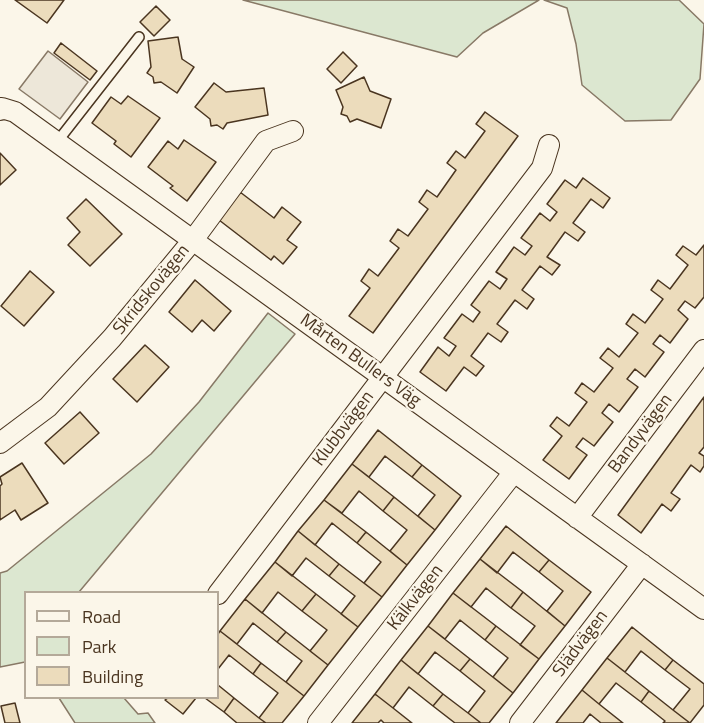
<!DOCTYPE html>
<meta charset="utf-8">
<style>
body{margin:0}
#map{position:relative;width:704px;height:723px;overflow:hidden;background:#fbf6e9;font-family:"Titillium Web",sans-serif}
canvas{display:block}
.legend{position:absolute;left:24px;top:591px;width:195px;height:108px;box-sizing:border-box;background:#fbf6e9;border:2px solid #b4a999;margin:0;padding:8px 10px;list-style:none;font-size:18px;color:#4a3520}
.legend li{display:flex;align-items:center;gap:12px;height:30px}
.legend b{width:30px;border:2px solid #b4a999}
</style>
<div id="map">
<canvas width="704" height="723"></canvas>
<ul class="legend">
<li><b style="height:8px;background:#fbf6e9"></b>Road</li>
<li><b style="height:16px;background:#dce7d0"></b>Park</li>
<li><b style="height:16px;background:#ecdcbc"></b>Building</li>
</ul>
</div>
<script>
const ctx = document.querySelector('canvas').getContext('2d');
ctx.lineJoin = 'round';
function fill(path, color) {
  ctx.fillStyle = color;
  ctx.fill(path, 'evenodd');
}
function poly(rows) {
  const path = new Path2D();
  for (const r of rows) {
    path.moveTo(r[0], r[1]);
    for (let i = 2; i < r.length; i += 2) path.lineTo(r[i], r[i + 1]);
  }
  return path;
}
function stroke(path, color, width, dash) {
  ctx.strokeStyle = color;
  ctx.lineWidth = width;
  ctx.lineCap = dash ? 'butt' : 'round';
  ctx.setLineDash(dash || []);
  ctx.stroke(path);
}
function drawText(font, color, halo, rows, align = 'center') {
  ctx.font = font + ' "Titillium Web",sans-serif';
  ctx.lineWidth = 4.5;
  ctx.setLineDash([]);
  ctx.textBaseline = 'middle';
  ctx.strokeStyle = halo;
  ctx.fillStyle = color;
  for (const [text, x, y, turn = 0] of rows) {
    ctx.save();
    ctx.translate(x, y);
    ctx.rotate((+turn || 0) * Math.PI / 180);
    ctx.textAlign = isNaN(turn) ? turn : align;
    if (halo) ctx.strokeText(text, 0, 0);
    ctx.fillText(text, 0, 0);
    ctx.restore();
  }
}
const green = poly([
 [243,0,539,0,483,33,457,57,243,0],
 [544,0,679,0,704,24,700,79,671,120,625,121,582,85,576,44,567,8,544,0],
 [268,313,295,334,79,592,26,592,25,662,0,667,0,573,7,571,151,454,199,402,268,313],
 [59,698,124,698,138,714,148,713,155,723,75,723,59,698]
]);
fill(green, '#dce7d0');
stroke(green, '#887966', 1.5);
const parking = poly([
 [48,51,88,82,60,119,19,89,48,51]
]);
fill(parking, '#ede7d9');
stroke(parking, '#887966', 1.5);
const building = poly([
 [15,0,64,0,47,23,15,0],
 [156,6,170,20,154,36,140,22,156,6],
 [178,37,182,59,194,67,177,93,161,82,154,83,153,77,147,73,151,67,148,41,178,37],
 [61,43,97,71,90,80,54,53,61,43],
 [343,52,357,66,341,83,327,69,343,52],
 [364,77,370,91,391,99,381,128,357,119,350,122,347,116,341,114,343,107,336,90,364,77],
 [214,83,226,92,264,88,268,115,227,123,223,129,217,125,211,126,210,119,195,107,214,83],
 [128,96,160,118,131,157,114,144,116,141,92,123,111,97,121,104,128,96],
 [485,112,518,136,373,333,349,316,370,288,361,281,369,269,378,276,399,248,390,241,398,229,408,236,428,209,419,202,427,190,437,197,456,170,447,163,456,151,465,158,485,131,476,124,485,112],
 [184,140,216,162,187,201,170,188,173,186,148,167,168,141,178,149,184,140],
 [0,153,16,170,0,185,0,153],
 [583,178,610,198,603,208,591,199,573,223,585,232,578,241,565,232,547,257,560,265,552,275,540,266,522,290,534,299,527,309,515,300,497,324,508,332,501,342,488,333,471,356,484,366,476,376,464,367,446,391,420,372,438,347,449,356,456,346,444,338,462,314,473,322,480,312,471,305,489,281,500,289,507,279,496,272,514,247,525,255,532,246,521,238,540,213,550,221,557,212,547,204,565,180,576,188,583,178],
 [240,192,274,218,282,207,301,222,287,240,297,247,283,264,274,256,271,260,219,220,240,192],
 [86,199,122,234,90,266,68,245,80,232,67,218,86,199],
 [704,245,704,297,695,308,685,301,678,310,688,319,670,343,660,335,653,344,664,352,645,377,635,369,627,379,638,387,619,412,609,404,602,413,613,422,594,446,583,438,576,447,587,455,569,479,543,460,562,436,550,426,557,417,569,426,587,402,575,393,582,383,594,392,613,368,600,358,608,348,619,357,638,333,626,324,633,314,645,323,663,299,651,290,658,280,670,289,688,265,676,255,683,246,696,255,704,245],
 [30,271,54,292,24,326,1,306,30,271],
 [195,280,231,311,214,331,202,320,192,332,169,312,195,280],
 [145,345,169,367,137,402,113,379,145,345],
 [704,397,704,447,699,453,704,456,704,466,700,472,691,465,671,493,680,499,671,511,662,504,641,533,618,515,704,397],
 [80,412,99,433,64,464,45,443,80,412],
 [378,430,422,465,412,477,385,456,369,477,352,464,378,430],
 [22,463,48,503,21,520,15,510,0,520,0,486,2,484,0,477,22,463],
 [352,464,394,497,383,511,359,491,342,513,324,500,352,464],
 [422,465,461,496,435,530,418,516,435,495,412,477,422,465],
 [394,497,435,530,407,565,390,551,407,530,383,511,394,497],
 [324,500,366,532,357,543,332,523,315,545,298,531,324,500],
 [506,526,549,560,539,572,513,552,497,573,480,559,506,526],
 [298,531,339,564,329,576,306,558,292,576,275,562,298,531],
 [366,532,407,565,382,597,364,583,381,562,357,543,366,532],
 [480,559,523,592,511,608,486,588,471,607,453,593,480,559],
 [549,560,591,592,565,626,547,611,563,591,539,572,549,560],
 [275,562,316,594,302,611,278,592,262,613,245,599,275,562],
 [339,564,382,597,358,627,341,614,355,596,329,576,339,564],
 [523,592,565,626,539,659,520,645,535,626,511,608,523,592],
 [453,593,496,626,485,640,460,620,445,639,428,626,453,593],
 [316,594,358,627,328,665,310,651,327,630,302,611,316,594],
 [245,599,286,632,277,642,253,623,237,644,220,631,245,599],
 [428,626,470,659,460,671,435,652,418,674,401,660,428,626],
 [496,626,539,659,513,693,493,677,508,658,485,640,496,626],
 [632,627,673,660,665,670,641,651,625,672,607,658,632,627],
 [220,631,261,663,253,674,229,655,218,669,218,634,220,631],
 [286,632,328,665,304,696,286,682,302,661,277,642,286,632],
 [607,658,649,691,641,702,616,683,599,704,582,690,607,658],
 [470,659,513,693,489,723,481,723,468,713,485,691,460,671,470,659],
 [401,660,443,694,433,706,409,687,393,708,375,694,401,660],
 [673,660,704,684,704,705,690,723,673,710,690,689,665,670,673,660],
 [261,663,304,696,282,723,266,723,259,718,278,693,253,674,261,663],
 [218,685,234,698,224,712,205,698,218,698,218,685],
 [582,690,599,704,623,723,601,723,590,714,583,723,556,723,582,690],
 [649,691,673,710,690,723,663,723,665,721,641,702,649,691],
 [375,694,393,708,412,723,384,723,381,720,378,723,352,723,375,694],
 [443,694,468,713,481,723,455,723,433,706,443,694],
 [168,698,196,698,183,714,165,700,168,698],
 [234,698,259,718,266,723,237,723,224,712,234,698],
 [15,703,20,723,5,723,1,706,15,703]
]);
fill(building, '#ecdcbc');
stroke(building, '#4a3520', 1.5);
const service = poly([
 [57,142,139,37]
]);
const minor = poly([
 [0,110,2,108,15,112,704,609],
 [0,443,48,407,112,338,193,240,266,141,293,131],
 [577,518,704,350],
 [218,594,542,168,549,145],
 [318,723,514,472],
 [520,723,642,564]
]);
stroke(service, '#4a3520', 12);
stroke(minor, '#4a3520', 22);
stroke(service, '#fbf6e9', 9);
stroke(minor, '#fbf6e9', 20);
drawText('18px', '#4a3520', '#fbf6e9', [
 ["Skridskovägen",152,290,-51],
 ["Mårten Bullers Väg",360,361,36],
 ["Klubbvägen",344,429,-53],
 ["Bandyvägen",641,434,-53],
 ["Kälkvägen",416,598,-52],
 ["Slädvägen",581,644,-53]
]);
</script>
